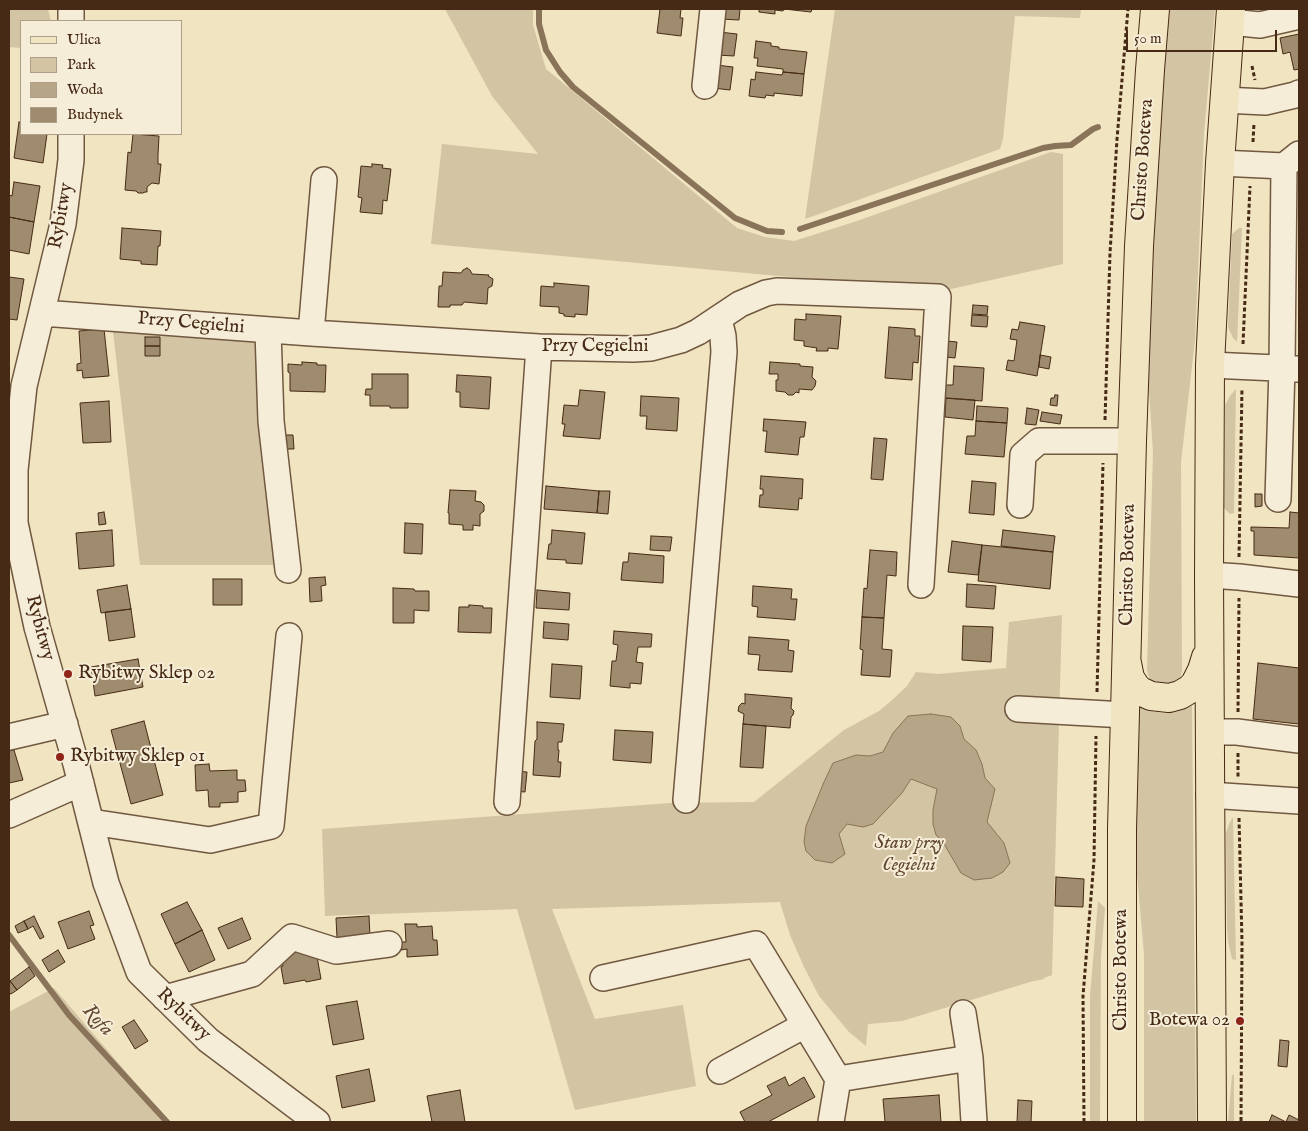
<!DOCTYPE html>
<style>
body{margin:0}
#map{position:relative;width:1308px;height:1131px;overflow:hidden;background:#f0e4c1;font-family:"IM FELL English",serif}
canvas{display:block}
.frame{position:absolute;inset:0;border:10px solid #472a15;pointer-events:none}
.legend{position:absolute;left:20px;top:20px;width:162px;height:115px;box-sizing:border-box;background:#f5edd7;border:1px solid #af9f89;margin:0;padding:6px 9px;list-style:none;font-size:15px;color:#472a15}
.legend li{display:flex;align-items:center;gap:10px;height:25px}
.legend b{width:25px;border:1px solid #af9f89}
.scale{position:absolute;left:1126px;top:30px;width:151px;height:22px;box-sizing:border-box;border:2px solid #472a15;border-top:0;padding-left:6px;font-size:15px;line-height:18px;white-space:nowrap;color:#472a15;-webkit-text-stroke:4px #f5edd7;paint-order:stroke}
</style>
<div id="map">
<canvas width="1308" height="1131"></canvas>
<div class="frame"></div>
<ul class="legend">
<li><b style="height:6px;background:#f0e4c1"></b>Ulica</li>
<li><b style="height:14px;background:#d3c4a4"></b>Park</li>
<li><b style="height:14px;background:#b7a587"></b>Woda</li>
<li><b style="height:14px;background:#9f8b6e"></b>Budynek</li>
</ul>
<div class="scale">50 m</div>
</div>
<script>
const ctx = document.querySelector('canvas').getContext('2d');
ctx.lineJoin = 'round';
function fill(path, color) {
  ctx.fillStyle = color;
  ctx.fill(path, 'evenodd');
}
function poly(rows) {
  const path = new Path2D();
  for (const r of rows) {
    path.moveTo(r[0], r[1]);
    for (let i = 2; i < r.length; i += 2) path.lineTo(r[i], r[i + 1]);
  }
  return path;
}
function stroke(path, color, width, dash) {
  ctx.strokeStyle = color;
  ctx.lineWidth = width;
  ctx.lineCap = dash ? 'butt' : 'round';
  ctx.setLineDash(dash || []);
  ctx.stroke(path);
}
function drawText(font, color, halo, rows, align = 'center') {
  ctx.font = font + ' "IM FELL English",serif';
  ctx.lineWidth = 4;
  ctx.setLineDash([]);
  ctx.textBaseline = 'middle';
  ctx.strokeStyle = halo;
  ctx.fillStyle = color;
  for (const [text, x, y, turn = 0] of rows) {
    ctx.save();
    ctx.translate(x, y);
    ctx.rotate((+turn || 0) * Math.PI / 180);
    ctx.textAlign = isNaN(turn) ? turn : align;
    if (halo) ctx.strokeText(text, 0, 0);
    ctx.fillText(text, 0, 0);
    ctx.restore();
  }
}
fill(poly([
 [9,9,48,9,51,21,21,21,21,48,9,47],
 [445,9,533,9,533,25,546,69,737,228,765,237,794,241,854,222,1051,152,1063,154,1063,264,942,291,431,244,442,144,538,154,492,96],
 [835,9,1081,9,1080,18,1015,16,1003,139,1000,149,805,219],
 [1166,9,1215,9,1204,134,1195,340,1181,462,1182,671,1180,679,1174,685,1152,683,1148,675,1147,669,1153,452,1146,344],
 [1239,228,1242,228,1237,342,1233,338,1228,327,1232,234],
 [112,323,264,337,284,565,140,565],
 [1236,389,1234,513,1230,514,1224,508,1225,405,1230,396],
 [1062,615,1052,975,1044,978,1044,979,1030,982,902,1021,868,1024,866,1046,849,1032,819,996,804,967,790,935,780,902,552,909,595,1019,683,1005,696,1086,575,1110,517,909,325,916,322,829,670,803,754,802,844,730,879,711,891,701,907,686,916,672,938,674,1006,668,1009,622],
 [1137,705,1149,711,1165,713,1176,712,1190,705,1192,706,1196,1122,1144,1122,1144,954,1134,841],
 [1233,817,1236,960,1232,959,1228,941,1227,928,1226,833,1229,824],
 [1098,901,1105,908,1101,957,1100,1122,1090,1122,1090,996],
 [54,988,169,1122,9,1122,9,1012],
 [1232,1075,1234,1075,1234,1122,1228,1122]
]), '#d3c4a4');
const water = poly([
 [931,714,951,717,960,726,964,739,976,750,982,764,985,778,995,789,987,822,1004,843,1010,863,1003,872,992,878,974,880,961,873,943,842,936,835,933,824,933,810,937,789,911,779,902,793,873,824,863,827,847,824,839,834,845,854,832,863,815,860,806,851,804,842,806,826,824,782,833,763,856,755,870,756,883,752,893,733,908,716,931,714]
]);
fill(water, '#b7a587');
stroke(water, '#8a7459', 1);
stroke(poly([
 [539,9,539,24,546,50,560,72,573,87,735,218,767,231,782,232],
 [800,229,1043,148,1055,146,1071,145,1093,129,1098,127],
 [9,935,69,1015,167,1122]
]), '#8a7459', 6);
const building = poly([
 [660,9,681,9,680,18,683,18,681,36,657,33,660,9],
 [722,9,740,9,739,20,721,19,722,9],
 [759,9,784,9,783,11,775,10,775,14,759,12,759,9],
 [784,9,812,9,811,12,784,9],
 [719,32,737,34,734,56,717,55,719,32],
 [1299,34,1299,69,1294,70,1290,52,1283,54,1280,38,1299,34],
 [756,41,771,43,771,46,779,47,779,49,807,52,804,74,783,72,783,69,757,66,758,58,754,58,756,41],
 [716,65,733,67,730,90,713,88,716,65],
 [756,72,782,75,783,72,804,74,802,96,774,93,774,96,766,95,765,98,749,96,751,79,755,80,756,72],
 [19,122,21,123,21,134,47,134,43,163,14,158,19,122],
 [133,134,159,136,158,155,158,164,161,164,159,184,152,183,147,187,147,192,145,192,143,193,138,193,136,191,125,190,128,152,131,153,133,134],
 [372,164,383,165,382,168,391,169,387,201,383,200,382,214,360,212,362,198,358,197,361,166,372,167,372,164],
 [14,182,40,186,34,222,9,217,9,195,12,196,14,182],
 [9,217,34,222,29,254,9,250,9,217],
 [122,228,161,231,160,246,158,246,157,265,141,264,141,261,120,259,122,228],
 [467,268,470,270,472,274,489,275,488,276,493,279,492,286,488,288,487,304,464,302,462,305,450,305,450,307,438,307,439,286,442,286,443,272,461,273,463,270,467,268],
 [9,277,24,279,17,320,9,319,9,277],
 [554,283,589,286,587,315,575,314,575,317,564,316,564,314,559,313,559,307,540,306,541,286,554,287,554,283],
 [973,305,988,306,987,315,972,314,973,305],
 [806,314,841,316,838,349,828,348,828,351,816,351,817,348,804,346,804,341,794,340,795,319,806,320,806,314],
 [972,315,988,316,987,327,971,326,972,315],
 [1020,322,1045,326,1037,376,1006,370,1008,360,1014,361,1017,340,1010,339,1012,329,1018,330,1020,322],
 [889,327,915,329,915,336,920,336,918,363,913,362,912,380,885,378,889,327],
 [104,329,109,376,83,378,82,370,77,371,77,364,81,363,79,331,104,329],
 [145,337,160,337,160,346,145,346,145,337],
 [947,341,957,342,955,358,946,357,947,341],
 [145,346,160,346,160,356,145,356,145,346],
 [1040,355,1051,357,1049,369,1039,367,1040,355],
 [302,362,317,363,317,365,326,365,325,392,290,391,290,373,288,372,288,364,302,365,302,362],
 [770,362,800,364,800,366,813,367,812,377,816,381,815,386,812,390,799,389,799,393,796,392,793,395,788,395,785,392,776,391,776,380,778,380,778,374,769,374,770,362],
 [954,366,984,368,982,401,944,398,945,385,953,385,954,366],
 [372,374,408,374,408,408,390,408,390,406,370,406,370,395,365,395,366,389,372,389,372,374],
 [457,375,491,377,489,409,460,407,460,392,456,392,457,375],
 [580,390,605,392,600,439,563,436,565,424,562,424,564,405,578,406,580,390],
 [1055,395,1058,395,1057,406,1050,405,1051,398,1054,398,1055,395],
 [641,396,679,398,677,431,646,429,647,416,640,416,641,396],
 [946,398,975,400,973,420,945,417,946,398],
 [109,401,111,442,83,443,80,403,109,401],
 [977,406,1008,408,1007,423,976,421,977,406],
 [1027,408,1039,410,1036,425,1025,424,1027,408],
 [1042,412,1062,415,1060,424,1040,421,1042,412],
 [764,419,806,422,804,437,800,437,798,455,765,452,767,431,763,431,764,419],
 [976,421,1007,423,1004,457,965,454,967,436,975,436,976,421],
 [281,435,293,435,294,449,282,449,281,435],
 [874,438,887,439,883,480,871,479,874,438],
 [761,476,803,479,802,499,799,498,798,510,759,507,760,495,763,495,763,489,760,489,761,476],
 [972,481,996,483,994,515,969,513,972,481],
 [546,486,599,491,597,513,544,509,546,486],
 [450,490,476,491,475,501,481,502,484,505,484,511,480,514,480,526,473,525,473,530,463,530,463,525,449,524,449,513,448,513,450,490],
 [599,491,610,491,608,514,597,513,599,491],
 [1255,494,1262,494,1262,506,1255,507,1255,494],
 [104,512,106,524,99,525,98,513,104,512],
 [1290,512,1299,513,1299,558,1254,555,1254,531,1251,531,1251,527,1289,528,1290,512],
 [405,523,423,524,422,554,404,553,405,523],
 [112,530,114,566,79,569,76,533,112,530],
 [552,530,585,533,582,564,566,563,566,560,547,559,549,544,551,544,552,530],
 [1003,530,1055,536,1053,552,1001,546,1003,530],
 [651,536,672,537,670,551,650,550,651,536],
 [952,541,982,545,978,575,948,572,952,541],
 [982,545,1053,552,1050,589,978,581,982,545],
 [870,550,897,552,896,576,887,575,884,618,862,617,864,588,867,589,870,550],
 [629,553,664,556,663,583,621,580,623,562,628,562,629,553],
 [325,577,326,585,321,586,322,601,310,602,309,578,325,577],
 [213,579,242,579,242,605,213,605,213,579],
 [967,584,996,586,994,609,966,607,967,584],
 [127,585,131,609,101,613,97,590,127,585],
 [753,586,792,589,791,599,797,599,795,620,757,617,758,607,752,606,753,586],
 [393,588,414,589,415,591,429,591,429,611,414,610,414,623,393,623,393,588],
 [537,590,570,593,569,610,536,608,537,590],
 [469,605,483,606,483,608,492,608,491,633,458,632,459,607,469,607,469,605],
 [131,609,135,637,109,641,105,612,131,609],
 [862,617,884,618,882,649,892,650,890,677,861,675,863,650,860,649,862,617],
 [544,622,569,624,568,640,543,638,544,622],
 [963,626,993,627,991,662,962,660,963,626],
 [614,631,652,634,651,647,638,647,636,662,643,663,641,684,630,683,630,688,610,686,612,661,616,661,618,645,613,644,614,631],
 [749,637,789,640,788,650,794,651,792,672,758,670,760,655,748,654,749,637],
 [138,659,143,687,95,696,91,667,138,659],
 [1258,663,1299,668,1299,724,1253,719,1258,663],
 [552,664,582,666,580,699,550,697,552,664],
 [745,694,792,698,791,708,794,711,793,715,791,717,790,728,743,724,744,714,738,711,739,706,742,703,745,704,745,694],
 [144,721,163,795,131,804,111,730,144,721],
 [537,722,564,724,562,742,558,742,558,750,559,750,558,762,561,762,560,777,533,775,535,741,537,739,537,722],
 [743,724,766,726,763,768,740,767,743,724],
 [615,730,653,732,651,763,613,760,615,730],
 [14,750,23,780,9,783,9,751,14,750],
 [209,764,210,771,237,770,237,780,245,780,246,791,238,792,238,802,220,803,220,807,209,807,208,790,196,791,195,765,209,764],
 [515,771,527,772,525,792,514,791,515,771],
 [1056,877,1084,879,1083,907,1055,906,1056,877],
 [187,902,202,930,175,944,161,914,187,902],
 [89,911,94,925,90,926,95,939,68,949,58,922,89,911],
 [34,916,44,937,40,939,33,926,28,929,24,921,34,916],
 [369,916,370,936,337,938,336,918,369,916],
 [242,918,251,939,228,949,218,928,242,918],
 [24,921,28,929,18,933,15,926,24,921],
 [405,924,417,924,417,927,432,926,433,940,437,940,438,955,407,957,407,949,401,950,401,942,406,942,405,924],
 [202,930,215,960,189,972,175,944,202,930],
 [315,945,321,979,306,982,305,980,284,984,281,967,283,966,280,952,315,945],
 [58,950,65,962,49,972,42,960,58,950],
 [29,967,35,976,17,990,10,981,29,967],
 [9,981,10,981,17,990,11,994,9,993,9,981],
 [357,1001,364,1039,333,1045,326,1006,357,1001],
 [134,1020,148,1041,135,1049,122,1027,134,1020],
 [1280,1040,1289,1041,1287,1067,1278,1066,1280,1040],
 [369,1069,375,1101,342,1108,336,1076,369,1069],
 [785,1077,789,1086,804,1077,815,1097,768,1122,745,1122,740,1112,772,1095,767,1086,785,1077],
 [460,1090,465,1122,432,1122,427,1096,460,1090],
 [939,1095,941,1122,885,1122,883,1099,939,1095],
 [1018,1100,1032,1101,1031,1122,1017,1122,1018,1100],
 [1272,1115,1286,1122,1289,1115,1299,1120,1299,1122,1269,1122,1272,1115]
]);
fill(building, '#9f8b6e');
stroke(building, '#472a15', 1);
const minor = poly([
 [71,9,71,21],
 [1230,22,1260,25,1299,16],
 [705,86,713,9],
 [1224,100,1265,102,1295,95,1299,93],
 [71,134,71,160,63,224,24,386,15,470,15,523,37,627,76,764,106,883,139,972,208,1040,317,1122],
 [1220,163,1284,166],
 [42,313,311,333,539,347,633,349,651,348,681,340,698,332,740,304,766,293,777,291,938,297,921,585],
 [268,331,271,421,288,570],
 [311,333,324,180],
 [1210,365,1299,369],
 [1278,499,1282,368,1284,166,1299,154],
 [1020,505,1023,455,1039,441,1132,441],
 [1209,575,1239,577,1299,584],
 [1018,709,1125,715],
 [1209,732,1237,732,1299,740],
 [9,737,65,724],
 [1209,795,1299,801],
 [686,800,724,352,723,336,719,319],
 [507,802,539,347],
 [9,815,81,783],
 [91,822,210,840,271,826,289,636],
 [603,978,756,944,838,1079],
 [165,998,252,974,292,937,336,951,389,944],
 [963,1013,970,1058],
 [720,1071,805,1025],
 [831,1122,838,1079,970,1058,974,1122]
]);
const major = poly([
 [1127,663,1130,678,1136,687,1140,691,1151,696,1169,698,1180,695,1190,689,1195,684,1202,670,1206,657],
 [1122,1122,1122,829,1132,441,1139,246,1150,70,1155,9],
 [1212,1122,1209,575,1210,365,1220,163,1231,9]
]);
stroke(minor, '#715840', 28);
stroke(major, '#472a15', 30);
stroke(poly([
 [1252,66,1255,80],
 [1253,142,1254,123],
 [1243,344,1250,186],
 [1105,420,1110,253,1117,139,1128,9],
 [1239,557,1242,388],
 [1097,692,1103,463],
 [1238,712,1239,598],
 [1238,753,1238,777],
 [1239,818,1242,942,1241,1122],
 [1084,1122,1083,996,1094,860,1096,736]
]), '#472a15', 3, [4, 2.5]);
stroke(minor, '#f5edd7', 25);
stroke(major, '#f0e4c1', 28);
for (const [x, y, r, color] of [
 [68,674,5,"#8f2418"],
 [60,757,5,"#8f2418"],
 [1240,1021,5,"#8f2418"]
]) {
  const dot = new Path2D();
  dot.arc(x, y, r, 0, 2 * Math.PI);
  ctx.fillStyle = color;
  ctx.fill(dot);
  stroke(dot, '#f5edd7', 2);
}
drawText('19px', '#472a15', '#f5edd7', [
 ["Christo Botewa",1144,160,-86],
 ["Rybitwy",62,216,-80],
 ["Przy Cegielni",191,324,5],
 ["Przy Cegielni",595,347],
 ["Christo Botewa",1129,565,-89],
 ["Rybitwy",39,628,75],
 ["Christo Botewa",1122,970,-90],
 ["Rybitwy",183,1015,44]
]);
drawText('19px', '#472a15', '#f5edd7', [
 ["Rybitwy Sklep 02",78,674],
 ["Rybitwy Sklep 01",70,757],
 ["Botewa 02",1230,1021,"right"]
], 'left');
drawText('italic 19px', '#634932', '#f5edd7', [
 ["Staw przy",909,844],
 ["Cegielni",909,866]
]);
drawText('italic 20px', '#634932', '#f5edd7', [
 ["Rofa",97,1021,48]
]);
</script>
